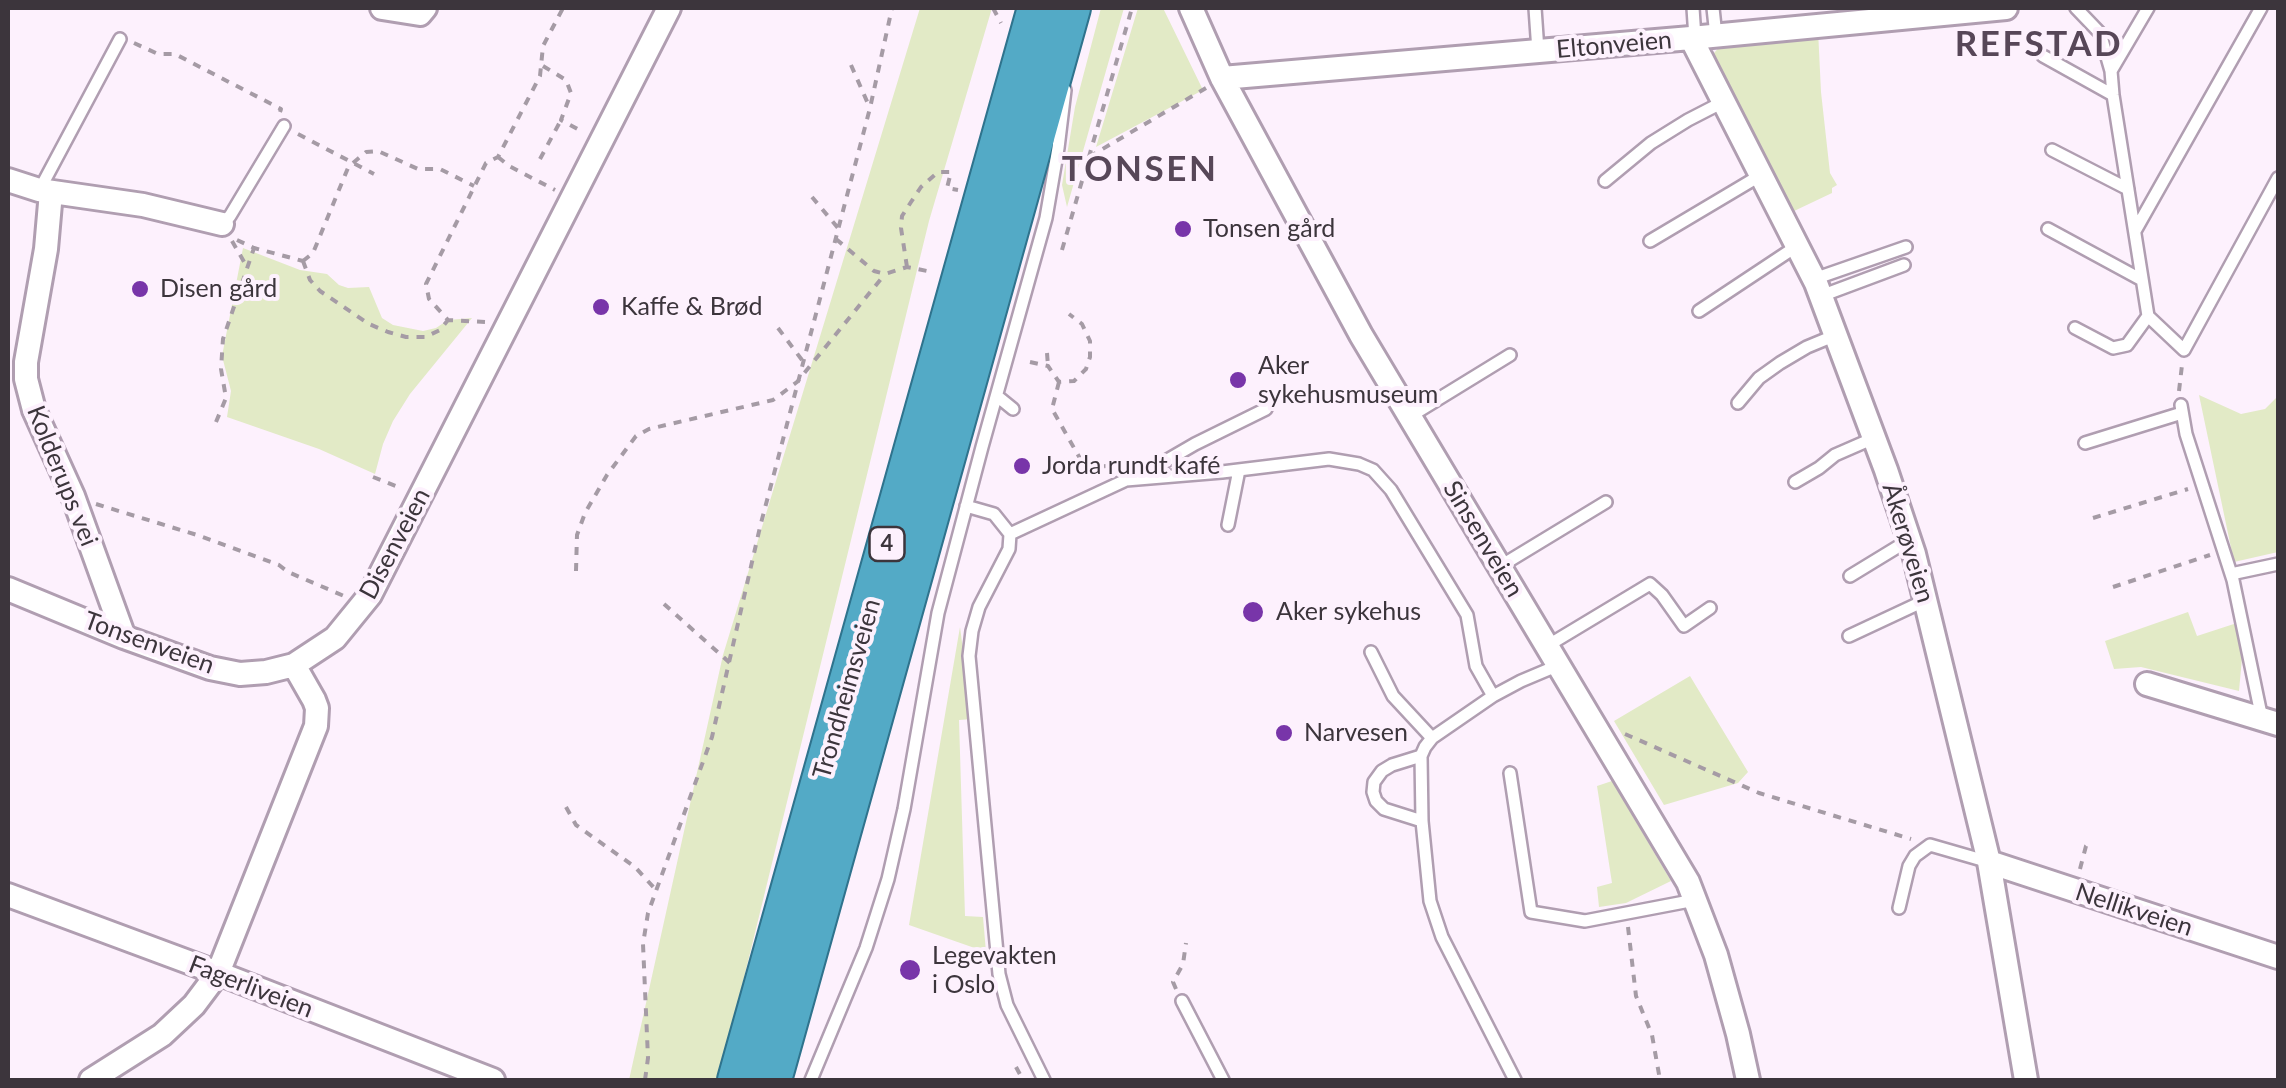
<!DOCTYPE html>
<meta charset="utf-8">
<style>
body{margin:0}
#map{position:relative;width:2286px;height:1088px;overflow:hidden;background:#fdf1fd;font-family:Lato,sans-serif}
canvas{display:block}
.frame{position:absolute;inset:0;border:10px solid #3c353c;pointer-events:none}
</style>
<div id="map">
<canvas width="2286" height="1088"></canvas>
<div class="frame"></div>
</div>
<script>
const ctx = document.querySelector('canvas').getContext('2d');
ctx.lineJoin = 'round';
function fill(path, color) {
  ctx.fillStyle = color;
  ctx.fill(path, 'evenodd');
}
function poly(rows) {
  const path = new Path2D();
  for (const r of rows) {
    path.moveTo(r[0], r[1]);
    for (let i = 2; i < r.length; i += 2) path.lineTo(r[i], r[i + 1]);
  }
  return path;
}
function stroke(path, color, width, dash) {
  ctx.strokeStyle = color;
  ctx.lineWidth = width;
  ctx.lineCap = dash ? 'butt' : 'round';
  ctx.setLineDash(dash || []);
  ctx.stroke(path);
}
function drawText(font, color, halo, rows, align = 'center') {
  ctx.font = font + ' Lato,sans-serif';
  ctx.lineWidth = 8;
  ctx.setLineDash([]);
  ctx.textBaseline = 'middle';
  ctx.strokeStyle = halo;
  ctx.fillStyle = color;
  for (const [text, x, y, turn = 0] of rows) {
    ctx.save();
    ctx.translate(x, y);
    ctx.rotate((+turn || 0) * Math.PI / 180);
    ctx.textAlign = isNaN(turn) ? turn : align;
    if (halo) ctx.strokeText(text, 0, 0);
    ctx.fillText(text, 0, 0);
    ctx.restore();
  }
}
fill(poly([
 [920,8,992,8,929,221,719,1080,629,1080,723,655],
 [1101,8,1124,8,1067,207,1062,185,1075,107],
 [1138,8,1163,8,1203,90,1096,147],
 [1818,30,1821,92,1830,173,1837,185,1832,188,1832,193,1792,212,1761,146,1718,72,1713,61,1714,53,1723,43],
 [243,248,300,270,327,274,339,285,348,288,369,287,382,318,393,325,423,331,436,328,448,320,472,318,410,394,393,421,383,444,375,474,319,449,227,417,231,391,222,356],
 [2199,395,2241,414,2265,409,2278,396,2278,552,2234,562],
 [2188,612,2197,636,2240,622,2243,647,2239,691,2141,667,2114,669,2105,641],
 [960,627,972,719,959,720,965,916,983,917,986,952,909,925],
 [1690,676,1748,772,1738,783,1664,805,1614,721],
 [1612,781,1671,881,1626,903,1599,907,1597,887,1612,883,1597,786]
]), '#e2eac6');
const service = poly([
 [1535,8,1538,51],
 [1693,8,1695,38],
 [1713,8,1716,36],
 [2076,8,2100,33,2111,71,2113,95,2148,316,2184,350,2278,178],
 [2043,56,2113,95],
 [2111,71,2148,8],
 [2052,150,2128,189],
 [1605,181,1651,143,1688,120,1723,102],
 [40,189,120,39],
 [222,224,230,216,284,126],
 [2048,229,2142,280],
 [2135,231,2261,8],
 [1650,241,1761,175],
 [1814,279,1906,247],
 [1821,296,1904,265],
 [1699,311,1797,246],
 [2075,328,2113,348,2127,345,2148,316],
 [997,396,1013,409],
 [1738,403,1759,378,1780,363,1807,347,1836,335],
 [2181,405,2186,434,2233,580,2262,719],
 [1409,417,1510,355],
 [2085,443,2182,413],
 [1156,477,1164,462,1195,444,1266,409],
 [1795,482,1819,468,1835,455,1874,438],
 [966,506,994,514,1010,534],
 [1228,525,1239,470],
 [1010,534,1126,480,1222,472,1329,459,1359,464,1373,470,1391,490,1467,615,1476,666,1493,696,1521,681,1559,665],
 [1010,534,1009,549,979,607,972,631,969,656,999,974,1007,1005,1044,1080],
 [1499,567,1606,502],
 [2231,574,2278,564],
 [1850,576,1909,540],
 [1849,636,1926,600],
 [1547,646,1650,584,1662,595,1684,626,1710,608],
 [1371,652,1393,696,1432,738],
 [1493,696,1432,738,1425,747,1421,756,1422,821,1430,901,1442,937,1515,1080],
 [1421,756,1392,765,1382,771,1374,782,1373,792,1376,801,1384,809,1422,821],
 [1510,773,1531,912,1585,921,1695,900],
 [1899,908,1909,866,1915,856,1930,845,1989,862],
 [1182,1001,1223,1080],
 [811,1080,866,948,888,879,904,809,938,613,982,447,1046,218,1058,148,1065,90]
]);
const minor = poly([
 [382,8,420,14,425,8],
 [1191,8,1222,78,1361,335,1688,882,1716,955,1738,1034,1748,1080],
 [1691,38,1816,283,1886,470,1914,554,1989,862,2026,1080],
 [1222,78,1691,38,2006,8],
 [8,180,39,190,143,205,222,224],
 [51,192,46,249,26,362,26,379,34,410,73,496,124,637],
 [8,589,124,637,210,668,240,674,266,672,294,665,335,638,370,595,669,8],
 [2147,684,2278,724],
 [1989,862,2278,957],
 [8,895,218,973,493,1080],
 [91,1080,162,1035,194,1005,218,973,316,726,317,708,314,700,294,665]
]);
const trunk = poly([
 [737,1080,1037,8],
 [772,1080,1071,8]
]);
stroke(service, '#b09eb1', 16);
stroke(minor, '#b09eb1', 28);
stroke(trunk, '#2f738d', 42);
stroke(poly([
 [993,8,1001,23],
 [134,43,158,54,175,54,281,109,280,112],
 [851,65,869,106],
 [543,66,566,80,571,93,561,120,583,132],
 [298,134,374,174],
 [498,157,509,166,555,190],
 [1089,157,1206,88],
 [540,159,561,120],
 [353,163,366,152,378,151,418,169,440,169,474,186],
 [812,197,838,228],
 [836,239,874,271,885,274,907,267,932,272],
 [237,240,254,248,303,261],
 [232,241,247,267],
 [1062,250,1132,8],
 [303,261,310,280,320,291,369,324,388,332,406,337,425,337,440,330,448,320],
 [303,261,313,253,350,163],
 [907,267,901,228,902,216,911,202,921,187,938,172,951,172,947,188,958,190],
 [485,322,448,320,429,299,426,284,486,163,498,157,540,76,543,46,563,8],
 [778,328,802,360],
 [1047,353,1048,366],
 [1030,362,1048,366,1059,382,1074,381,1086,369,1090,357,1090,341,1082,324,1069,314],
 [1059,382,1052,409,1082,462,1086,465,1097,467,1117,465],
 [2179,391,2182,365],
 [216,422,226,398,221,369,223,339,254,248],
 [373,477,401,488],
 [96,504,197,535,279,565,288,572,344,596],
 [2093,518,2188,489],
 [576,571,577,535,585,513,607,475,636,436,649,429,773,400,797,382,885,274],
 [2113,587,2210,555],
 [664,604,730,663],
 [1625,734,1759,793,1911,839],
 [566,807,576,825,635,867,656,890],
 [2080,869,2086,846,2090,842],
 [1628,927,1636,996,1652,1035,1660,1080],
 [1176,989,1173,982,1183,964,1186,943],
 [1016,1067,1023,1080],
 [645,1080,648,1058,643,944,648,913,712,737,760,527,870,108,892,8]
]), '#a59ba5', 4, [8, 8]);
stroke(service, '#fff', 11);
stroke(minor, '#fff', 22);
stroke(trunk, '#53aac6', 38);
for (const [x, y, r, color] of [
 [1183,229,10,"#7835a9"],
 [140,289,10,"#7835a9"],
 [601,307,10,"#7835a9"],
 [1238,380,10,"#7835a9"],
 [1022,466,10,"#7835a9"],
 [1253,612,12,"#7835a9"],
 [1284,733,10,"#7835a9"],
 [910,970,12,"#7835a9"]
]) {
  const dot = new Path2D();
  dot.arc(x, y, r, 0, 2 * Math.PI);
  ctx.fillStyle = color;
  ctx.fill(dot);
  stroke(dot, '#fdf1fd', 4);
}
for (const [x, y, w] of [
 [887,544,35]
]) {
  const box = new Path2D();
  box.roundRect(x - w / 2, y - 17, w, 34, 8);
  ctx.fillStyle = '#fdf1fd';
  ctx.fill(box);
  stroke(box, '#3c353c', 2.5);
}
drawText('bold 22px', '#3c353c', null, [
 ["4",887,544]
]);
drawText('25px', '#3c353c', '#fdf1fd', [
 ["Eltonveien",1614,45,-5],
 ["Kolderups vei",62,476,68],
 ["Sinsenveien",1483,539,59],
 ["Åkerøveien",1908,543,73],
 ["Disenveien",395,544,-62],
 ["Tonsenveien",149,643,20],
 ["Trondheimsveien",847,689,-74],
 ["Nellikveien",2134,910,18],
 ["Fagerliveien",251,987,21]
]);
drawText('25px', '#3c353c', '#fdf1fd', [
 ["Tonsen gård",1203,229],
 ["Disen gård",160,289],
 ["Kaffe & Brød",621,307],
 ["Aker",1258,366],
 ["sykehusmuseum",1258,395],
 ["Jorda rundt kafé",1042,466],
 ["Aker sykehus",1276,612],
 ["Narvesen",1304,733],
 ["Legevakten",932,956],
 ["i Oslo",932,985]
], 'left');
ctx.letterSpacing = '2.5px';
drawText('bold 35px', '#574758', '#fdf1fd', [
 ["REFSTAD",2039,45],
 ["TONSEN",1140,170]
]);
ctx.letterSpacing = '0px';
</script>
